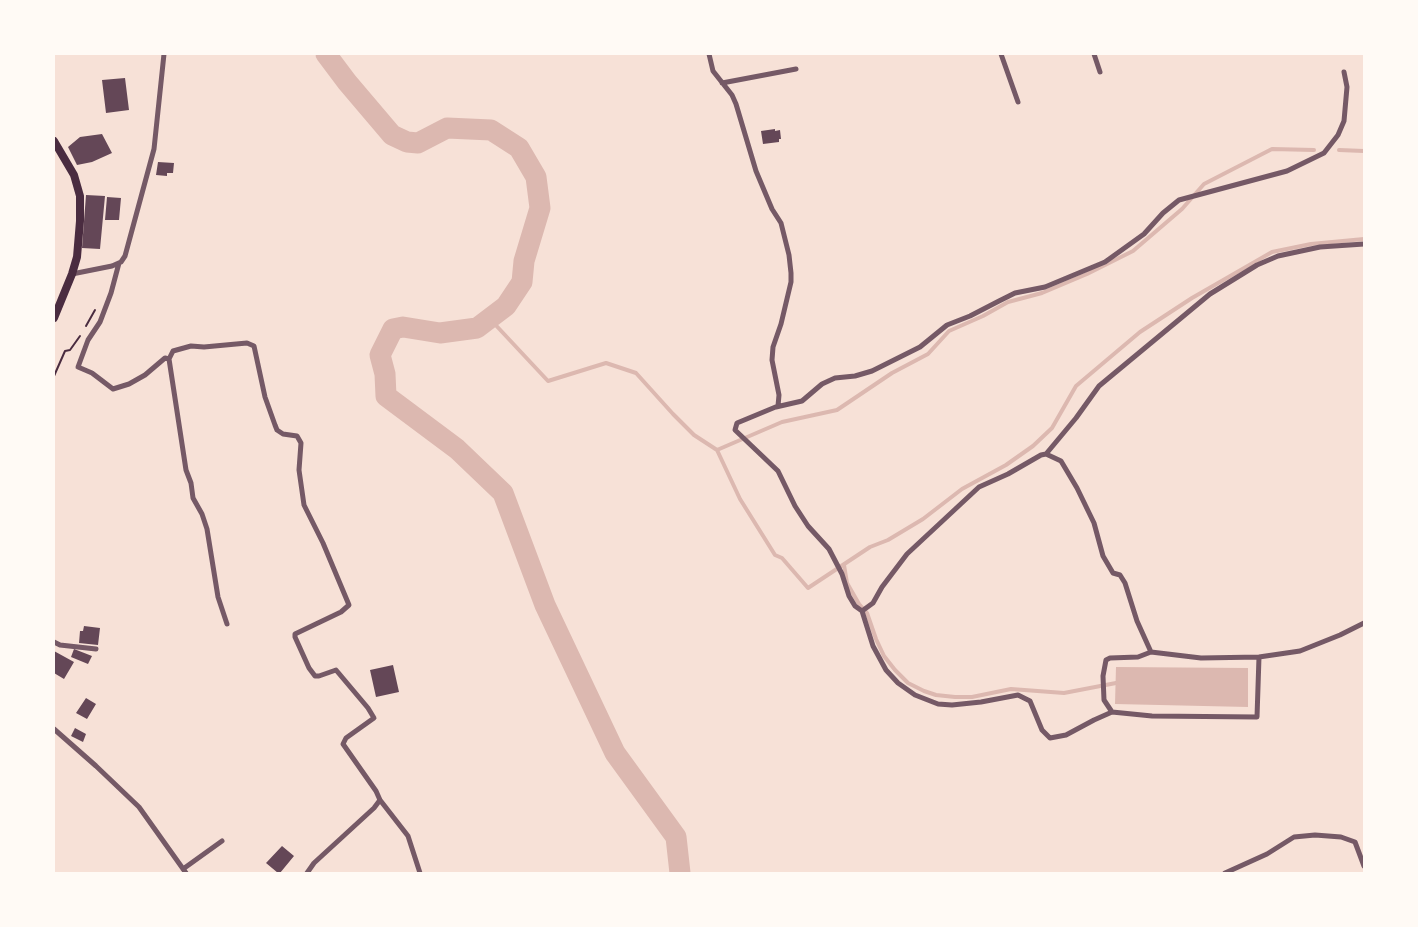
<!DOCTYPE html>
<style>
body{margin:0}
#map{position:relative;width:1418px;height:927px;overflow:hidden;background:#f7e1d7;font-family:"Alegreya Sans",sans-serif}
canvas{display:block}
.frame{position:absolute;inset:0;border:55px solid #fffaf5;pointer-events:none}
</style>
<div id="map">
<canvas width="1418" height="927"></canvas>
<div class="frame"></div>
</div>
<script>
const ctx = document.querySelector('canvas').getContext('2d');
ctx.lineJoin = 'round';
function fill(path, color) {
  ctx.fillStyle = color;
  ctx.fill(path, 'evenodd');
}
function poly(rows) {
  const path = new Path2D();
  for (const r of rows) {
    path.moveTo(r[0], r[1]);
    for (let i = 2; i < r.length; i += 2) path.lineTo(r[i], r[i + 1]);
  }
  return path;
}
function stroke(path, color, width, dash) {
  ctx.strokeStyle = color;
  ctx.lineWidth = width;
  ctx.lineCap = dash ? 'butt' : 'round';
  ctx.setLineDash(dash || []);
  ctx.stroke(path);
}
fill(poly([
 [1116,667,1248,668,1248,707,1115,704]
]), '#dcb8b0');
stroke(poly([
 [1339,150,1364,151],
 [490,319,548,381,606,363,636,373,673,414,694,435,717,450,740,499,775,555,782,558,808,588,870,547,888,540,923,519,962,489,1006,465,1033,446,1052,428,1076,386,1140,332,1192,298,1272,252,1311,244,1364,239],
 [717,450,782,422,837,410,892,373,928,354,949,331,983,316,1008,302,1042,293,1087,274,1133,251,1182,209,1204,184,1272,149,1314,150],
 [844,565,847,583,859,604,867,613,876,639,884,656,895,670,908,683,924,691,936,695,955,697,972,697,1011,689,1064,693,1116,683]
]), '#dcb8b0', 4);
stroke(poly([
 [326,54,347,82,392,135,407,142,418,143,447,128,491,130,519,148,536,177,540,208,524,261,522,282,506,306,477,328,440,333,403,327,393,329,380,355,385,374,386,396,457,449,503,493,545,605,615,753,676,837,680,873]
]), '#dcb8b0', 21);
fill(poly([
 [125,78,129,110,106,113,102,80],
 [775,129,775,131,780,130,781,139,779,139,779,142,763,144,761,131],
 [102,134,112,153,92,162,77,165,68,147,80,137],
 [158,162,174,163,173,173,167,173,167,176,156,175],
 [86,195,105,196,100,249,82,248],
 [107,197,121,198,119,220,105,220],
 [84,626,100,628,98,645,79,643,80,631,83,631],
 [74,649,92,656,88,664,71,657],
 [54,651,74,662,64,679,54,673],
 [393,665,399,692,376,697,370,670],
 [86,698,96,704,87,719,76,713],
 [75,728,86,734,83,742,71,736],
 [282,846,294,856,280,873,278,873,266,863]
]), '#644757');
stroke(poly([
 [86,326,95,310],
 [54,376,65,351,70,350,80,336]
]), '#4a2c40', 2);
stroke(poly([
 [709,54,713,71,732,95,736,104,756,171,772,209,781,223,789,255,791,273,791,282,781,324,773,347,772,360,779,395,778,406,737,423,735,430,778,471,795,506,808,526,829,549,842,574,849,596,855,606,862,611,873,603,882,587,907,554,979,487,1008,474,1041,455,1046,454,1061,461,1077,488,1094,523,1103,556,1113,573,1120,575,1125,583,1137,621,1151,652,1201,658,1259,657,1300,651,1340,635,1364,623],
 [1001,54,1018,102],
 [1094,54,1100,72],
 [722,83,796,69],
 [119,263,111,293,100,322,88,340,78,367,92,373,113,389,129,384,145,375,165,358,169,359,186,470,191,483,193,498,202,514,207,529,218,597,227,624],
 [72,274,112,266,121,262,125,256,154,149,164,54],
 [169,359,173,351,191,346,204,347,247,343,254,346,265,397,275,425,277,430,283,434,297,436,301,443,299,470,304,505,323,543,349,605,341,612,295,634,295,637,309,668,315,676,319,676,336,670,368,708,374,718,346,738,343,744,376,791,380,800,374,808,314,863,307,873],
 [776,407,802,401,822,384,835,378,855,376,872,371,920,347,947,325,970,316,999,301,1015,293,1045,287,1105,262,1144,234,1163,213,1179,200,1287,171,1324,153,1338,135,1344,121,1347,87,1344,72],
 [1046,454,1076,418,1099,386,1210,294,1257,265,1278,256,1320,247,1364,244],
 [862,611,873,646,886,670,898,683,915,695,938,704,952,705,981,702,1018,695,1030,701,1042,730,1050,738,1066,735,1094,720,1112,712],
 [54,642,60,645,96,649],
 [1151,652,1138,657,1110,658,1106,660,1103,676,1104,700,1112,712,1152,716,1257,717,1259,657],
 [54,729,96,766,139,807,186,873],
 [380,800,408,836,420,873],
 [183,869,222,841],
 [1225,873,1267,854,1294,837,1315,835,1341,837,1355,842,1364,866]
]), '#755966', 5);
stroke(poly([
 [54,141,74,175,80,196,80,221,77,257,72,274,54,318]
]), '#4a2c40', 8);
</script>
